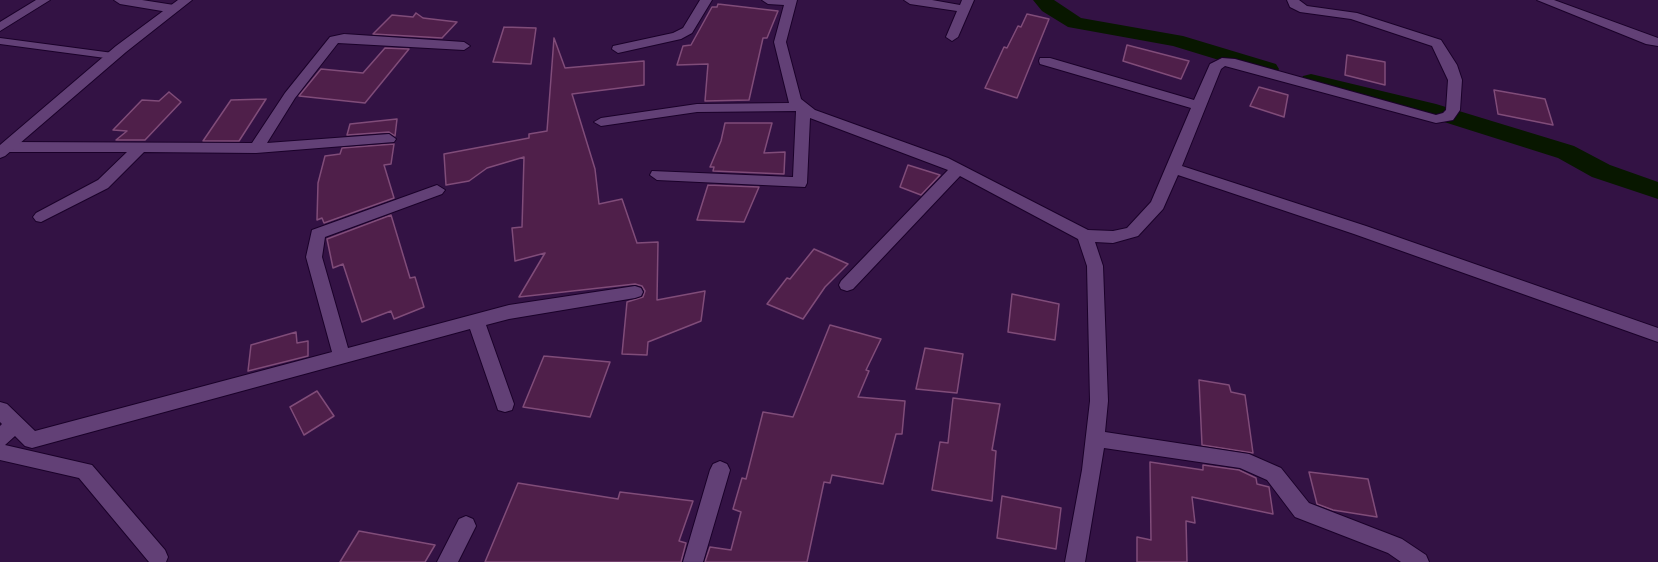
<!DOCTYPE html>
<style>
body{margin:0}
canvas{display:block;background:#331244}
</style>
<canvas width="1658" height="562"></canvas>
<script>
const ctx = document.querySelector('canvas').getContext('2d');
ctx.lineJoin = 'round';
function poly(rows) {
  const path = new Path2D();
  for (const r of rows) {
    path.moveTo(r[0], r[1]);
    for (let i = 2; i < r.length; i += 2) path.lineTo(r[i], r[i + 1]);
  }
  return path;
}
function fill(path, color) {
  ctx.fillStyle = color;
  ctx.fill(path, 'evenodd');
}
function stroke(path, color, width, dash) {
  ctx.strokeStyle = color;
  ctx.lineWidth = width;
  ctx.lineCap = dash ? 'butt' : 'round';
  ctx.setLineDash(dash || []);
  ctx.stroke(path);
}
fill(poly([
 [1033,0,1054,0,1081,18,1183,36,1276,64,1279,69,1276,74,1268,75,1173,46,1068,27,1042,11,1033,0],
 [1311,74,1436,104,1574,146,1610,165,1658,182,1658,199,1592,177,1558,158,1422,115,1303,86,1300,81,1303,76,1311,74]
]), '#081700');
const building = poly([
 [718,4,778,11,767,38,763,38,749,100,705,101,708,64,677,65,683,46,691,45,712,7,717,7,718,4],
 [416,13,423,18,457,22,442,38,373,34,392,15,413,17,416,13],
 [1027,14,1049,19,1017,98,985,88,1004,47,1007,48,1018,26,1021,27,1027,14],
 [504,27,536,28,531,64,493,62,504,27],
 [554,38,565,68,644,61,644,85,572,94,595,169,599,204,622,199,637,243,658,242,657,300,705,291,701,321,648,342,647,355,622,354,627,302,643,297,645,291,642,286,635,284,519,297,545,253,515,261,512,228,522,227,524,157,487,168,469,181,446,185,444,154,529,138,529,134,547,131,554,38],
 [1127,45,1189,61,1181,79,1123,61,1127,45],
 [385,48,409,49,365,103,299,96,321,69,363,73,385,48],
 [1347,55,1385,62,1385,85,1345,75,1347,55],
 [1259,87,1288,95,1284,117,1250,106,1259,87],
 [1494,90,1545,99,1553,125,1498,114,1494,90],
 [169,92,181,102,145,140,116,140,127,131,113,130,142,100,159,101,169,92],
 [266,99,239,141,203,141,231,100,266,99],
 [397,119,395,136,389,132,347,135,350,124,397,119],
 [725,123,772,123,764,153,785,152,784,174,713,171,714,167,710,167,721,141,725,123],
 [394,144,391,164,384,165,394,198,324,223,322,218,317,220,318,183,325,156,340,154,342,148,394,144],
 [908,165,940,175,921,195,900,187,908,165],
 [708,185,759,187,744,222,697,220,708,185],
 [391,215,410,278,415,277,424,307,394,319,391,311,362,322,343,264,333,268,327,239,391,215],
 [814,249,848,264,825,287,803,319,767,304,787,278,790,279,814,249],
 [1012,294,1059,304,1055,340,1008,332,1012,294],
 [830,325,881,339,866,370,869,371,858,397,905,401,902,434,896,434,883,484,832,475,830,483,824,482,807,562,705,562,710,547,731,550,741,512,733,509,742,478,746,479,763,412,793,417,830,325],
 [296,332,297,343,308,341,308,356,248,371,251,345,296,332],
 [925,348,963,354,957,393,916,389,925,348],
 [544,356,610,362,590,417,523,407,544,356],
 [1199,380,1229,385,1231,392,1245,395,1253,453,1202,445,1199,380],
 [317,391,334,416,304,435,290,407,317,391],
 [953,398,1000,404,992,450,996,451,992,501,932,490,940,442,948,443,953,398],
 [1150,462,1203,470,1203,465,1239,470,1256,478,1257,484,1269,487,1273,514,1192,497,1195,523,1186,521,1187,562,1137,562,1137,537,1151,540,1150,462],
 [1309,472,1368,479,1377,517,1333,510,1317,504,1309,472],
 [518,483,618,499,620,492,693,501,679,541,686,543,681,562,485,562,518,483],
 [1002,496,1061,508,1056,549,997,538,1002,496],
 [359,531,435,545,425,562,340,562,359,531]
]);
fill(building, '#4f1f4a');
stroke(building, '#804c79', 1.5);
const service = poly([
 [0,38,113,53,118,56,113,59,0,44,0,38]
]);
const minor = poly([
 [36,0,50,0,0,31,0,22,36,0],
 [114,0,142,0,174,5,180,9,174,13,120,4,114,0],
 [700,0,712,0,692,33,681,39,618,53,612,49,613,46,673,33,683,28,700,0],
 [762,0,797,0,786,42,801,99,815,110,948,158,1088,230,1113,231,1127,228,1151,202,1191,108,1040,64,1039,61,1040,58,1050,58,1194,100,1210,64,1222,58,1235,59,1436,115,1443,113,1446,110,1448,80,1432,46,1351,19,1300,12,1290,7,1287,0,1299,0,1307,6,1357,13,1441,40,1457,65,1462,80,1460,110,1453,120,1436,123,1225,66,1221,69,1182,166,1366,226,1658,328,1658,342,1354,234,1178,175,1163,209,1138,236,1113,243,1095,242,1103,266,1108,401,1105,432,1249,454,1281,468,1309,503,1402,539,1426,555,1429,562,1401,562,1388,553,1295,517,1267,480,1240,468,1104,448,1085,562,1065,562,1082,470,1090,401,1087,266,1078,239,960,176,853,289,847,291,841,289,839,285,841,281,948,170,810,118,807,183,805,187,657,180,650,175,652,171,793,177,796,111,697,112,601,126,594,122,601,118,697,104,789,103,774,42,784,5,768,4,762,0],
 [904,0,932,0,960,5,962,0,974,0,958,37,952,41,946,37,957,11,910,4,904,0],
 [1537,0,1554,0,1658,38,1658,46,1646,44,1537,0],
 [344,34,464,42,470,46,464,50,338,43,295,98,267,143,389,134,396,139,394,142,256,153,144,152,108,188,41,222,36,221,33,217,36,213,98,180,127,152,7,152,0,147,2,144,7,142,252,143,285,93,330,37,344,34],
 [437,185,445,190,442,194,325,237,322,257,348,348,509,305,635,286,641,288,643,292,641,296,635,298,509,319,486,325,514,404,512,410,505,412,498,410,496,404,470,329,32,448,25,446,15,436,5,445,92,465,165,550,168,557,166,562,149,562,79,478,0,460,0,426,2,424,0,422,0,402,7,404,35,431,332,352,306,257,312,230,437,185],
 [720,461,727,464,730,470,703,562,683,562,710,470,713,464,720,461],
 [466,516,473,519,476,526,458,562,437,562,459,519,466,516]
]);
const tertiary = poly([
 [178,0,192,0,126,52,5,156,0,158,0,145,116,46,178,0]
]);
stroke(service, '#1a0029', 2);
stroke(minor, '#1a0029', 2);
stroke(tertiary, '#1a0029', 2);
fill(service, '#624076');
fill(minor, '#624076');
fill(tertiary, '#624076');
</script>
